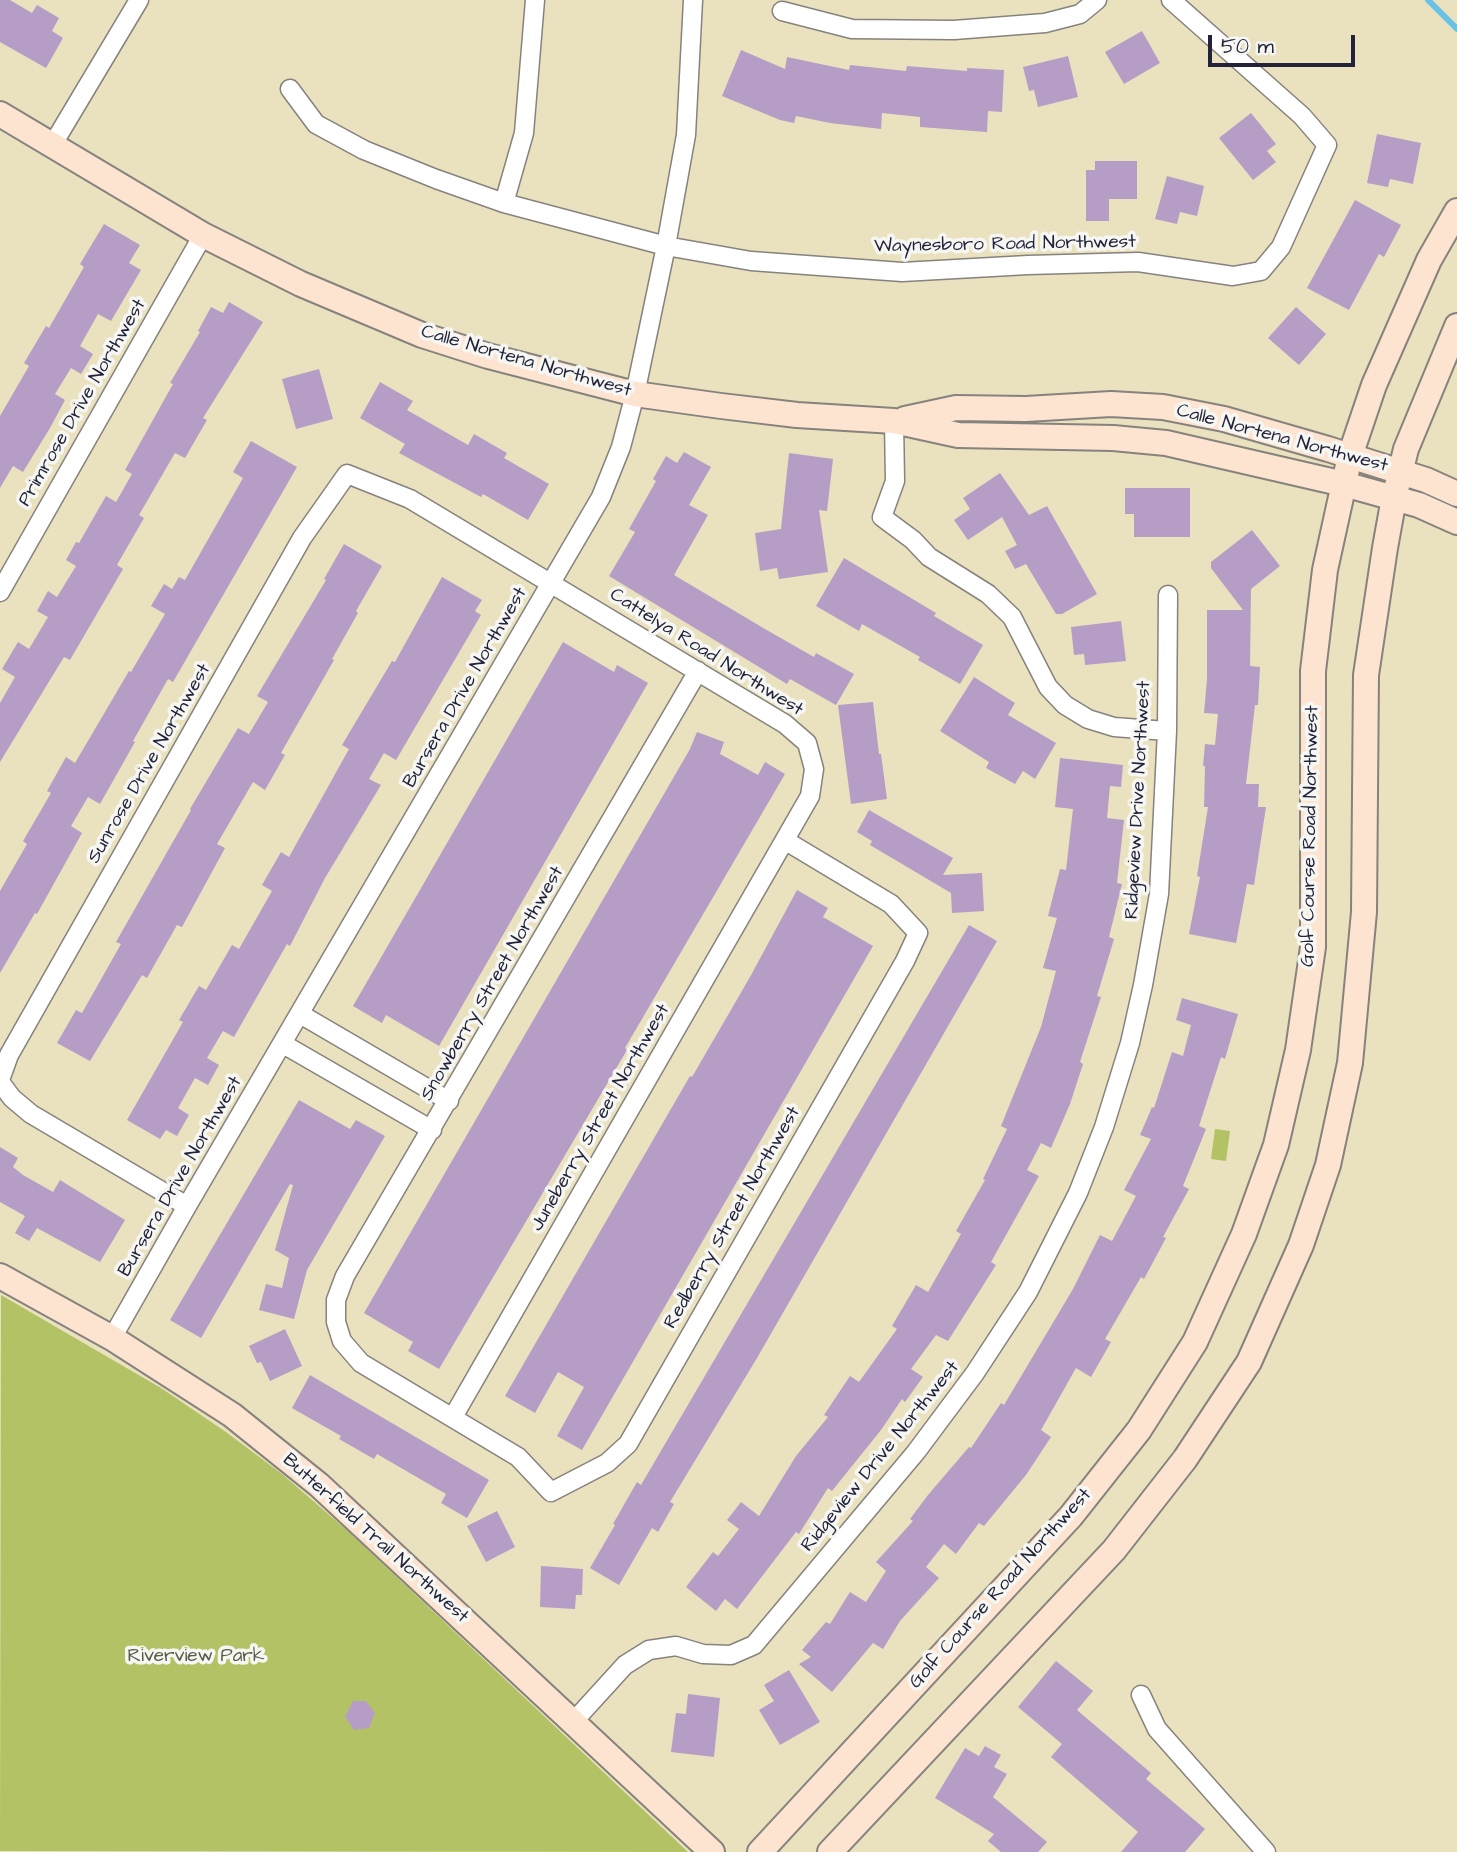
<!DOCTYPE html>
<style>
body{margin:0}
#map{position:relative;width:1457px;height:1852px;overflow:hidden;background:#eae1bf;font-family:"Architects Daughter",sans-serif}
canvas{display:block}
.scale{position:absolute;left:1208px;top:35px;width:147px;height:32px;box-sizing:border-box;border:4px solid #22223b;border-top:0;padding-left:9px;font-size:21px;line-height:24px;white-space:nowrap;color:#22223b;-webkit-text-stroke:5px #f6f6f2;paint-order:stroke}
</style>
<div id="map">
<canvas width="1457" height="1852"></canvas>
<div class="scale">50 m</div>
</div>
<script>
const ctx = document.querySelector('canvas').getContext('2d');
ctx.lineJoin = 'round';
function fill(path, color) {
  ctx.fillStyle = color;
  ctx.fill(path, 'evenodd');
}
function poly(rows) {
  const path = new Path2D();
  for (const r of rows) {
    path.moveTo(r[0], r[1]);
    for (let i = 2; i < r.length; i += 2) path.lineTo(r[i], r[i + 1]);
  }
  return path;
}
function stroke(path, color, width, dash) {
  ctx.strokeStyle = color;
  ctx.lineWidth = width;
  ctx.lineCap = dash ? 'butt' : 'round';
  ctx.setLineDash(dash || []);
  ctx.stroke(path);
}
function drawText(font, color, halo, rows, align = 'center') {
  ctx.font = font + ' "Architects Daughter",sans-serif';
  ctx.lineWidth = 7;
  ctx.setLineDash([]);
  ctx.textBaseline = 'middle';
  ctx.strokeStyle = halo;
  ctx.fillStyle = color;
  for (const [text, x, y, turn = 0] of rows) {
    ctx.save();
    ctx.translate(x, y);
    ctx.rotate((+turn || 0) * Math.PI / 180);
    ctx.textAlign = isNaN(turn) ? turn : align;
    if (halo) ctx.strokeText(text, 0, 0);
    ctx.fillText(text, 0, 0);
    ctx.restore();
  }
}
fill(poly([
 [1215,1129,1230,1131,1226,1161,1211,1159],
 [1,1295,161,1388,226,1432,282,1474,349,1532,688,1852,0,1851]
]), '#b3c264');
stroke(poly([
 [1428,0,1457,29]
]), '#68c2e5', 6);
fill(poly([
 [0,0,10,0,32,13,37,5,59,18,52,31,63,38,46,68,0,42],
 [1142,31,1160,63,1124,84,1105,52],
 [741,50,785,69,787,57,849,70,850,65,906,71,907,66,967,71,967,68,1004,70,1002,112,988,111,987,132,920,127,920,117,882,113,881,129,830,123,796,116,794,123,780,120,722,96],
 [1068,56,1078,97,1038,107,1034,90,1029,91,1023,67],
 [1251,113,1276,144,1267,151,1276,162,1253,180,1219,138],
 [1377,134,1421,143,1413,184,1390,179,1388,187,1367,183],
 [1095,161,1137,161,1137,199,1109,199,1109,221,1086,221,1086,170,1095,170],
 [1167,176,1204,186,1197,216,1180,212,1177,224,1155,219],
 [1355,200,1401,225,1384,257,1379,254,1349,310,1307,288],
 [104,224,140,245,129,263,141,270,111,321,98,314,80,346,93,354,81,374,71,368,55,394,65,400,50,428,23,472,13,466,0,488,0,416,29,366,24,363,46,326,49,328,84,267,80,264],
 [229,302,263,322,203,418,207,420,185,458,175,453,139,515,144,518,117,565,123,569,70,660,64,657,0,762,0,703,15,677,2,669,18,642,29,649,48,617,37,611,48,591,57,597,76,566,66,560,76,542,79,543,106,496,116,502,132,474,125,470,173,384,170,383,200,332,198,331,211,307,223,313],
 [1296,307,1326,334,1299,365,1268,338],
 [319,369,333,419,296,429,282,379],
 [380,382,413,401,407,410,468,445,474,434,507,453,504,458,549,484,528,520,483,494,481,497,399,453,405,444,360,418],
 [251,441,297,467,173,682,168,679,133,741,135,742,100,804,88,797,71,826,82,833,37,914,35,913,0,973,0,891,27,844,23,841,51,793,47,791,66,757,75,763,129,671,131,672,165,614,151,606,164,584,172,589,179,577,185,580,243,478,233,472],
 [684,452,711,467,689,505,708,515,674,575,765,629,814,657,816,653,854,674,836,705,790,679,787,684,609,576,635,532,629,529,656,481,653,479,666,456,677,463],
 [789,453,833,459,827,511,819,510,828,572,779,579,777,568,760,571,755,533,781,529],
 [1000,473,1029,515,1047,506,1097,594,1062,614,1056,614,1026,564,1015,569,1005,551,1017,545,1002,517,968,540,954,520,970,509,963,498],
 [1125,488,1190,488,1190,537,1134,537,1134,514,1125,514],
 [1252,530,1280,566,1251,589,1250,666,1260,667,1258,705,1255,705,1246,784,1259,784,1258,807,1266,807,1254,885,1247,884,1236,943,1189,934,1200,877,1197,876,1208,807,1204,807,1205,766,1203,766,1205,744,1215,745,1218,714,1204,713,1207,679,1207,610,1243,610,1211,568,1211,562],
 [344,544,382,566,356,611,358,613,332,659,334,660,281,753,285,755,265,790,253,782,217,844,225,848,182,927,177,925,147,978,142,975,90,1061,57,1043,76,1010,82,1013,121,944,116,942,191,810,190,809,238,728,249,734,268,702,257,696,326,580,324,579],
 [844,558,936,613,934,616,983,645,960,684,918,660,920,657,862,624,859,631,816,606],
 [442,577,482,600,475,611,481,615,396,760,384,753,369,779,381,785,325,878,290,946,287,944,234,1037,223,1031,207,1058,219,1065,208,1085,195,1078,178,1108,189,1115,177,1136,166,1130,160,1139,127,1120,183,1022,179,1020,199,986,206,990,232,945,239,949,272,891,262,885,281,852,289,857,349,749,342,745,392,661,395,662],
 [1121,621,1126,661,1085,665,1084,654,1074,655,1071,627],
 [563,642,614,672,617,665,648,683,439,1046,386,1015,382,1023,353,1006],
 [974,677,1015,703,1008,715,1056,743,1035,779,1023,771,1015,784,986,768,989,762,940,731],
 [873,702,879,754,881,754,887,799,851,804,838,705],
 [697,732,724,742,720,754,758,775,765,762,785,774,625,1048,627,1050,604,1089,439,1369,408,1351,413,1342,364,1313,690,749],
 [1060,758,1123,765,1121,787,1110,786,1107,818,1124,820,1117,883,1122,884,1109,937,1114,939,1097,996,1101,997,1080,1062,1083,1064,1070,1104,1051,1148,1041,1143,1027,1170,1039,1176,991,1262,996,1265,948,1341,936,1335,911,1369,923,1377,905,1402,902,1399,881,1430,832,1491,828,1488,799,1534,796,1532,737,1609,725,1599,716,1611,686,1587,713,1552,718,1556,739,1529,727,1520,741,1502,759,1516,796,1456,828,1417,824,1415,850,1376,859,1382,897,1329,892,1326,916,1285,928,1292,961,1234,956,1231,985,1180,983,1179,1007,1129,1001,1126,1041,1027,1056,971,1043,968,1057,918,1048,916,1060,869,1066,870,1073,809,1055,807],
 [869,810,953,858,943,875,982,873,984,911,952,913,951,893,870,845,872,841,857,832],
 [797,890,828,908,823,917,873,946,582,1450,557,1436,584,1387,558,1372,535,1413,505,1396,690,1076,692,1077,750,977],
 [969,925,997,941,757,1358,670,1502,674,1504,658,1532,652,1528,619,1585,590,1568,615,1525,613,1524,637,1482,641,1485],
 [1182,998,1238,1014,1225,1059,1221,1057,1199,1126,1206,1129,1183,1186,1189,1189,1163,1237,1166,1238,1144,1279,1141,1277,1105,1339,1111,1342,1091,1377,1076,1368,1041,1430,1051,1437,1026,1475,984,1526,979,1523,956,1554,944,1544,926,1567,939,1578,900,1621,883,1649,873,1643,832,1692,799,1664,811,1657,802,1650,826,1622,830,1624,850,1592,866,1602,886,1571,876,1562,913,1521,910,1519,928,1495,969,1447,971,1448,1001,1403,1004,1405,1073,1289,1100,1235,1112,1241,1136,1196,1124,1190,1151,1139,1140,1135,1152,1107,1154,1108,1172,1052,1183,1056,1191,1025,1176,1020],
 [299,1100,350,1129,356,1120,385,1136,307,1270,294,1319,259,1310,266,1284,282,1288,289,1258,275,1250,293,1185,290,1184,201,1338,170,1320],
 [0,1147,18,1158,13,1167,23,1175,53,1192,60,1180,125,1220,100,1262,37,1228,29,1241,15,1233,25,1216,0,1202],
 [285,1329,302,1366,270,1381,261,1362,257,1363,249,1346],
 [310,1375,489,1480,467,1518,441,1503,446,1494,377,1454,374,1459,339,1439,341,1436,292,1408],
 [497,1511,515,1547,486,1562,467,1526],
 [541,1566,583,1569,582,1595,576,1595,575,1609,540,1607],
 [1056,1661,1093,1691,1077,1710,1151,1773,1146,1779,1205,1829,1185,1852,1121,1852,1138,1832,1051,1757,1062,1744,1018,1707],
 [789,1670,820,1722,780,1745,759,1710,774,1701,764,1685],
 [688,1694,720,1698,714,1757,671,1752,676,1713,686,1714],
 [353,1701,366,1701,375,1713,369,1728,354,1730,345,1717],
 [985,1746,1001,1755,994,1767,1007,1774,993,1797,1047,1842,1038,1852,1001,1852,988,1841,994,1834,935,1798,965,1748,979,1756]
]), '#b69dc6');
const street = poly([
 [782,11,852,29,954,30,1045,23,1080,14,1097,0],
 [290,89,316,124,364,150,436,179,504,203,666,246,751,261,902,272,1028,265,1138,262,1233,276,1261,271,1281,247,1327,145,1302,116,1171,0],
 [53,144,139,0],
 [504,203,524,133,535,0],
 [894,421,895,481,882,517,913,540,929,557,988,594,1012,617,1048,687,1065,705,1088,719,1114,727,1167,731],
 [0,592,203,235],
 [698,671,345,1276,336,1300,336,1322,342,1341,361,1363,518,1457,551,1492,607,1463,628,1444,905,961,918,933,891,904,786,841],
 [300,1014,449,1101],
 [283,1044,432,1130],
 [0,1080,9,1055,302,538,347,474,410,499,785,724,807,743,814,769,810,796,453,1417],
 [0,1082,12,1098,31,1114,187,1206],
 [112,1338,187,1206,601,497,621,447,635,394,666,246,686,135,693,0],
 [1141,1695,1157,1729,1266,1852],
 [574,1721,625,1665,649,1650,676,1646,703,1654,731,1655,754,1645,916,1452,975,1373,1028,1292,1078,1193,1104,1127,1130,1043,1143,985,1159,894,1167,731,1168,595]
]);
const secondary = poly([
 [0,114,203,235,301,284,422,335,488,356,635,394,721,406,797,415,894,421,958,435,1113,438,1166,443,1344,484,1419,505,1457,522],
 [905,419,956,408,1026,409,1111,404,1163,407,1224,419,1328,449,1426,480,1457,494],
 [0,1276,112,1338,232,1415,319,1485,712,1852],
 [760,1852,1071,1516,1139,1430,1195,1342,1244,1234,1276,1145,1298,1050,1313,947,1313,671,1325,570,1350,456,1374,385,1429,260,1457,211],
 [830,1852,1114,1550,1185,1459,1249,1362,1301,1245,1328,1165,1350,1063,1364,912,1366,675,1385,548,1394,498,1406,449,1457,326]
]);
stroke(street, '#86827d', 21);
stroke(secondary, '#86827d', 28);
stroke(street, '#fff', 18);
stroke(secondary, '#fde4d1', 24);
drawText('19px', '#22223b', '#f6f6f2', [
 ["Waynesboro Road Northwest",1005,245,-1],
 ["Calle Nortena Northwest",526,362,16],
 ["Primrose Drive Northwest",83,403,-60],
 ["Calle Nortena Northwest",1282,439,15],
 ["Cattelya Road Northwest",706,653,32],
 ["Bursera Drive Northwest",466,688,-60],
 ["Sunrose Drive Northwest",150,764,-60],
 ["Ridgeview Drive Northwest",1139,800,-87],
 ["Golf Course Road Northwest",1311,836,-89],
 ["Snowberry Street Northwest",493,984,-60],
 ["Juneberry Street Northwest",601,1118,-60],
 ["Bursera Drive Northwest",181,1177,-60],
 ["Redberry Street Northwest",733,1218,-60],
 ["Ridgeview Drive Northwest",881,1457,-51],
 ["Butterfield Trail Northwest",375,1539,42],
 ["Golf Course Road Northwest",1001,1589,-48]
]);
drawText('19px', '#555a49', '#f6f6f2', [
 ["Riverview Park",196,1657]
]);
</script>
